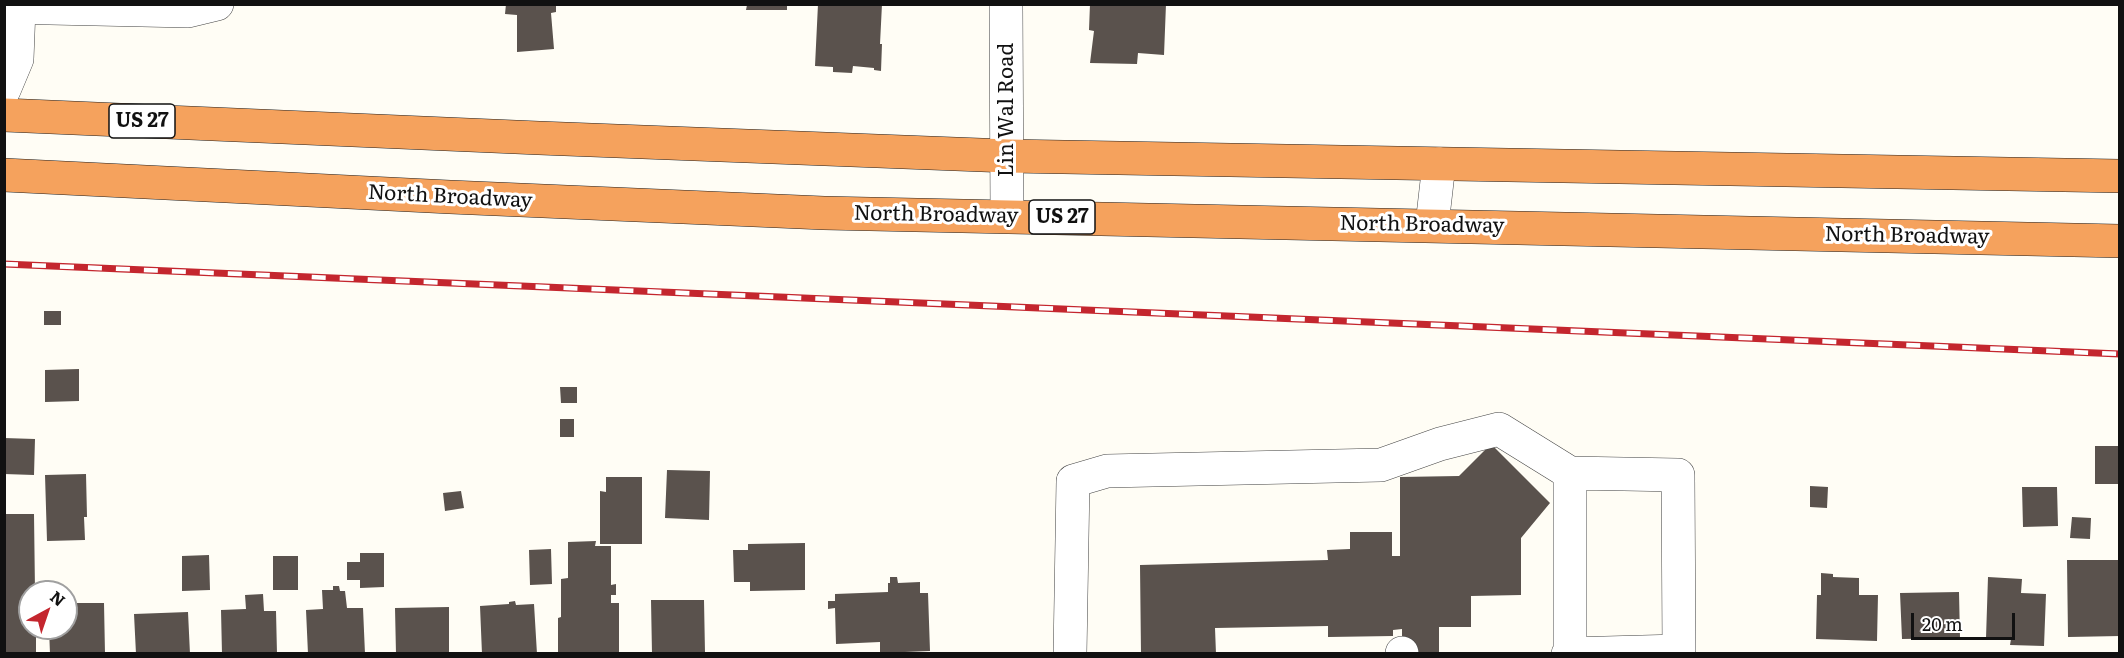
<!DOCTYPE html>
<style>
body{margin:0}
#map{position:relative;width:2124px;height:658px;overflow:hidden;background:#fffdf5;font-family:Literata,serif}
canvas{display:block}
.frame{position:absolute;inset:0;border:6px solid #111;pointer-events:none}
.north{position:absolute;left:18px;top:580px;width:60px;height:60px;box-sizing:border-box;background:#fff;border:2px solid #a0a0a0;border-radius:50%;rotate:40deg;font-size:16px;font-weight:700;line-height:24px;text-align:center;color:#111}
.north::after{content:'';display:block;margin:auto;width:21px;height:27px;background:#c4262e;clip-path:polygon(50% 0,100% 100%,50% 72%,0 100%)}
.scale{position:absolute;left:1911px;top:613px;width:104px;height:27px;box-sizing:border-box;border:3px solid #111;border-top:0;padding-left:8px;font-size:18px;line-height:21px;white-space:nowrap;color:#111;-webkit-text-stroke:4px #fff;paint-order:stroke}
</style>
<div id="map">
<canvas width="2124" height="658"></canvas>
<div class="frame"></div>
<div class="north">N</div>
<div class="scale">20 m</div>
</div>
<script>
const ctx = document.querySelector('canvas').getContext('2d');
ctx.lineJoin = 'round';
function fill(path, color) {
  ctx.fillStyle = color;
  ctx.fill(path, 'evenodd');
}
function poly(rows) {
  const path = new Path2D();
  for (const r of rows) {
    path.moveTo(r[0], r[1]);
    for (let i = 2; i < r.length; i += 2) path.lineTo(r[i], r[i + 1]);
  }
  return path;
}
function stroke(path, color, width, dash) {
  ctx.strokeStyle = color;
  ctx.lineWidth = width;
  ctx.lineCap = dash ? 'butt' : 'round';
  ctx.setLineDash(dash || []);
  ctx.stroke(path);
}
function drawText(font, color, halo, rows, align = 'center') {
  ctx.font = font + ' Literata,serif';
  ctx.lineWidth = 6;
  ctx.setLineDash([]);
  ctx.textBaseline = 'middle';
  ctx.strokeStyle = halo;
  ctx.fillStyle = color;
  for (const [text, x, y, turn = 0] of rows) {
    ctx.save();
    ctx.translate(x, y);
    ctx.rotate((+turn || 0) * Math.PI / 180);
    ctx.textAlign = isNaN(turn) ? turn : align;
    if (halo) ctx.strokeText(text, 0, 0);
    ctx.fillText(text, 0, 0);
    ctx.restore();
  }
}
fill(poly([
 [506,4,556,4,556,12,551,13,554,49,517,52,517,15,505,14],
 [818,4,882,4,880,44,882,44,881,71,874,70,874,68,853,66,852,73,833,72,833,67,815,66],
 [1090,4,1166,4,1164,55,1138,53,1137,64,1090,63,1094,31,1089,30],
 [747,5,787,5,787,10,746,10],
 [44,311,61,311,61,325,44,325],
 [79,369,79,401,45,402,45,370],
 [560,387,577,387,577,403,561,403],
 [560,419,574,419,574,437,560,437],
 [4,438,35,439,34,475,4,474],
 [1491,444,1550,503,1521,538,1521,595,1471,596,1471,627,1439,627,1439,654,1402,654,1402,629,1393,630,1393,636,1328,637,1328,626,1215,628,1216,654,1141,654,1140,565,1328,560,1327,550,1350,549,1350,532,1392,532,1392,556,1400,556,1400,477,1459,476],
 [2095,446,2120,446,2120,484,2095,484],
 [667,470,710,471,709,520,665,518],
 [86,474,87,517,84,517,85,540,47,541,45,475],
 [606,477,642,477,642,544,600,544,600,491,606,492],
 [1810,486,1828,487,1827,508,1810,507],
 [2022,487,2057,487,2058,526,2023,527],
 [461,491,464,508,445,511,443,493],
 [4,514,34,514,35,592,30,592,30,628,36,628,36,654,4,654],
 [2072,517,2091,518,2090,539,2070,538],
 [596,541,595,546,611,546,611,585,616,584,616,595,611,595,611,603,619,603,619,654,558,654,558,618,561,617,561,579,568,578,568,542],
 [805,543,805,590,750,591,750,582,734,582,733,550,748,550,748,544],
 [551,549,552,584,530,585,529,550],
 [360,553,384,553,384,587,360,588,360,580,347,580,347,562,360,562],
 [209,555,210,590,182,591,182,556],
 [273,556,298,556,298,590,273,590],
 [2067,560,2120,560,2120,636,2068,637],
 [1821,573,1833,574,1833,577,1859,578,1859,595,1878,595,1877,641,1816,639,1817,595,1821,595],
 [890,577,897,577,898,583,920,582,920,593,928,593,930,651,880,653,880,642,836,644,835,608,828,609,828,601,835,601,835,594,888,592,888,583,890,583],
 [1988,577,2022,579,2021,593,2046,594,2044,646,2010,645,2011,639,1986,638],
 [333,586,339,586,340,591,345,591,347,608,363,608,365,654,308,654,306,610,323,609,322,590,333,590],
 [1959,592,1960,638,1902,639,1900,593],
 [263,594,264,611,276,611,277,654,222,654,221,610,246,609,245,595],
 [651,600,704,600,705,653,652,654],
 [515,601,516,605,534,604,537,654,482,654,480,606,509,604,509,602],
 [72,603,104,603,105,654,50,654,49,628,66,628,66,613,72,613],
 [449,607,449,654,396,654,395,608],
 [188,612,190,654,136,654,134,614]
]), '#5a524d');
const minor = poly([
 [1006,4,1007,216],
 [4,7,188,11,217,4],
 [4,90,17,59,19,8],
 [1432,225,1439,164],
 [1570,473,1570,653],
 [1070,654,1073,481,1107,471,1381,465,1440,444,1499,429,1570,473,1678,475,1679,651,1568,654],
 [1402,654,1402,653]
]);
const highway = poly([
 [4,115,539,138,1008,156,2120,176],
 [4,175,450,197,824,213,2120,241]
]);
stroke(minor, '#444', 34);
stroke(highway, '#222', 34);
stroke(minor, '#fff', 33);
stroke(highway, '#f5a25d', 33);
const rail = poly([
 [4,264,2120,354]
]);
stroke(rail, '#c4262e', 7);
stroke(rail, '#fff', 4.5, [14]);
for (const [x, y, w] of [
 [142,121,66],
 [1062,217,66]
]) {
  const box = new Path2D();
  box.roundRect(x - w / 2, y - 17, w, 34, 4.5);
  ctx.fillStyle = '#fff';
  ctx.fill(box);
  stroke(box, '#111', 1.5);
}
drawText('bold 20px', '#111', null, [
 ["US 27",142,121],
 ["US 27",1062,217]
]);
drawText('21px', '#111', '#fff', [
 ["Lin Wal Road",1007,110,-90],
 ["North Broadway",450,197,3],
 ["North Broadway",936,215,1],
 ["North Broadway",1422,225,1],
 ["North Broadway",1907,236,1]
]);
</script>
